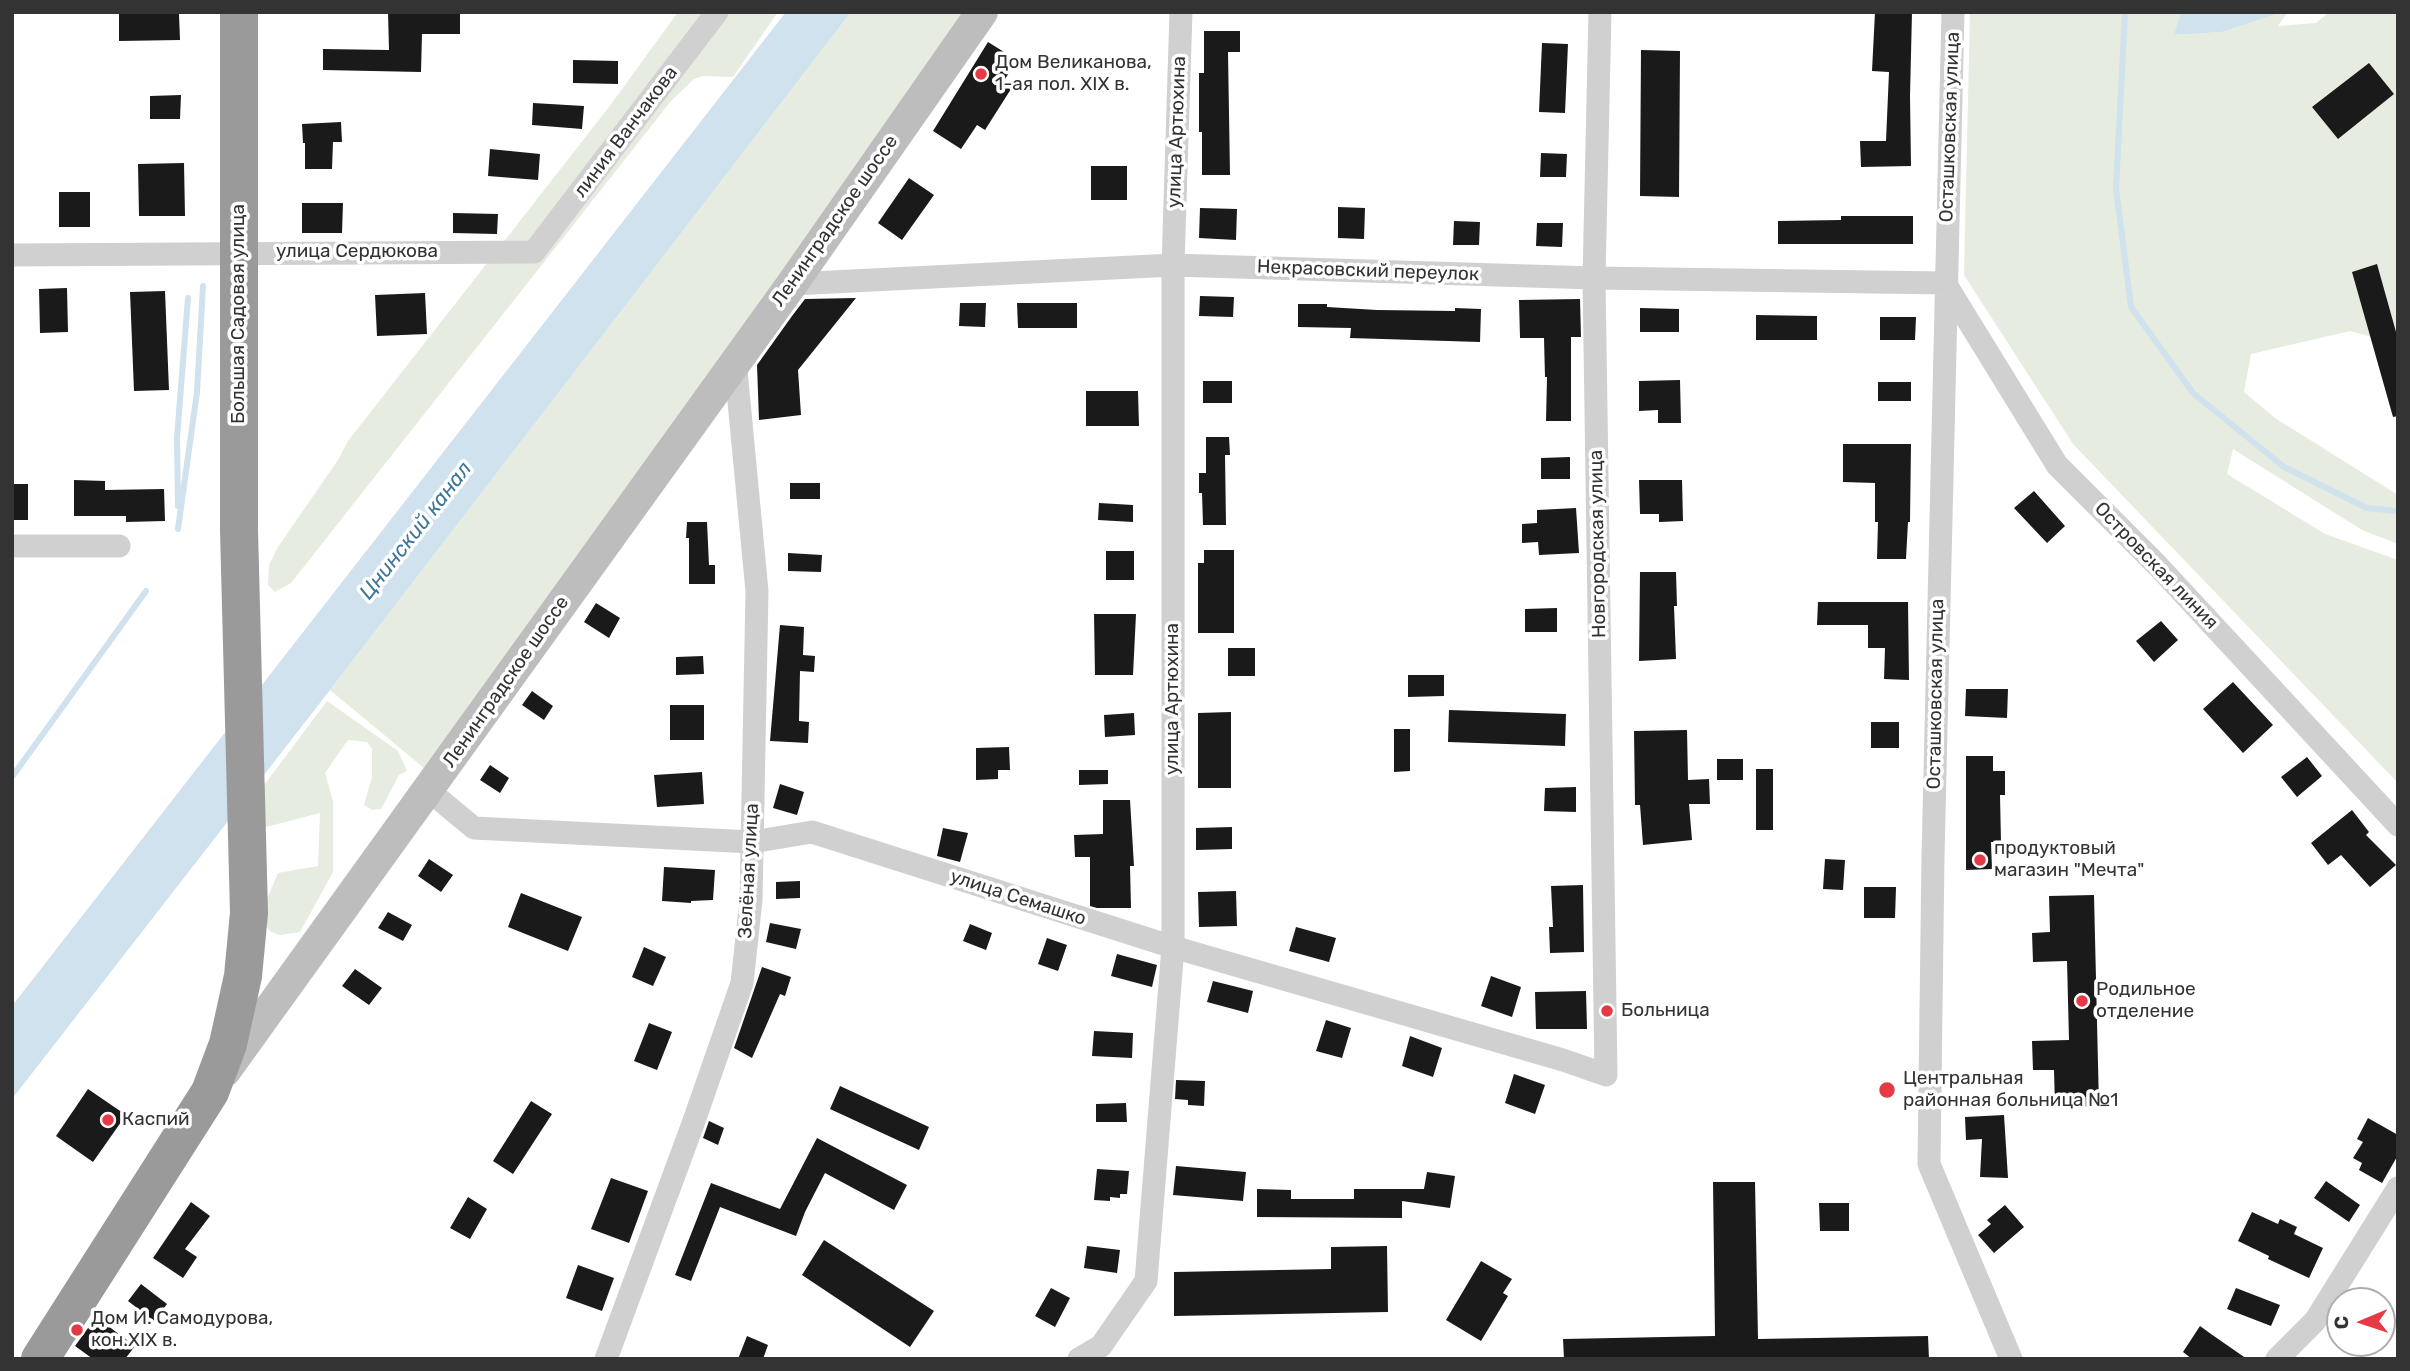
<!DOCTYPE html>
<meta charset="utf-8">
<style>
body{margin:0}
#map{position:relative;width:2410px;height:1371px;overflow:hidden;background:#fff;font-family:Rubik,sans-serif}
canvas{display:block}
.frame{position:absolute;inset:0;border:14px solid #333;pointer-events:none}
.north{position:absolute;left:2326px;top:1287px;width:70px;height:70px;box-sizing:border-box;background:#fff;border:2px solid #adadad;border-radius:50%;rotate:268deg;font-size:19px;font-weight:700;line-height:28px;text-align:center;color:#333}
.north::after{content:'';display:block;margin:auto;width:24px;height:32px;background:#e63946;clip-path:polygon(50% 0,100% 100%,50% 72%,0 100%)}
</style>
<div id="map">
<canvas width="2410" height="1371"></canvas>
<div class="frame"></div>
<div class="north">С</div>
</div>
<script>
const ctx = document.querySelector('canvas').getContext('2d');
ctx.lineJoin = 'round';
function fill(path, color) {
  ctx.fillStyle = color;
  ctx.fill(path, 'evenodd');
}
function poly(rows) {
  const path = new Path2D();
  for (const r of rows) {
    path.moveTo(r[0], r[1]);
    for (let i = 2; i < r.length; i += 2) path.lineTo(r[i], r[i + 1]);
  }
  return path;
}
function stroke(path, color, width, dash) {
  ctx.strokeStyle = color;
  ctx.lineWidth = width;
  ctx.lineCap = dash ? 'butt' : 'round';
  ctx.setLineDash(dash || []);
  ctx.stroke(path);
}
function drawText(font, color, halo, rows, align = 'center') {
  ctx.font = font + ' Rubik,sans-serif';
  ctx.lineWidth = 7;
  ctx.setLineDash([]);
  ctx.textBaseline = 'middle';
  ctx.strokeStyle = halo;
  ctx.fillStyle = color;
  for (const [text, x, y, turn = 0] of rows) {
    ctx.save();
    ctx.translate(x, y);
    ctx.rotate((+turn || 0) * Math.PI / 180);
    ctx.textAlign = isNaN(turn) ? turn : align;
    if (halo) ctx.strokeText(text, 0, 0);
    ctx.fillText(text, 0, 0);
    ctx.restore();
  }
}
fill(poly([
 [678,12,778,12,733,77,703,76,694,79,671,101,291,583,275,592,268,585,269,565,278,547,338,460,348,441,609,107],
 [851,12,968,12,430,773,330,690],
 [1970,12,2181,12,2175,35,2222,32,2283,12,2288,12,2278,26,2316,23,2329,12,2398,12,2398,344,2350,331,2251,354,2244,392,2275,418,2398,495,2398,544,2362,530,2233,449,2227,474,2325,534,2398,560,2398,783,2073,444,1964,275],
 [327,701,398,751,407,771,399,775,381,809,372,810,364,805,372,777,372,749,367,742,348,740,325,773,333,801,333,872,300,932,280,935,271,932,265,925,267,899,278,873,318,866,320,813,258,829,259,792]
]), '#e6ecdf');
fill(poly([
 [786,12,851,12,330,690,12,1099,12,1006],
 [2181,12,2283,12,2222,32,2174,35]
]), '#cfe2ee');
stroke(poly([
 [2125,12,2116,188,2131,307,2193,393,2284,467,2367,508,2398,511],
 [178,506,177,438,188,298],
 [178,529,197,392,203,286],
 [12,777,146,591]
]), '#cfe2ee', 6);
fill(poly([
 [388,12,460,12,460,34,422,34,421,72,323,70,323,49,389,50],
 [1875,12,1912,12,1910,96,1911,166,1861,167,1860,141,1886,141,1889,72,1872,71],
 [119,14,179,14,180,40,119,41],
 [1204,31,1240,31,1240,52,1228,52,1230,175,1202,175,1202,132,1199,132,1199,73,1204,73],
 [988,42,1017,60,1002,84,1011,89,985,130,977,125,961,149,933,131],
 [1542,43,1568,44,1565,113,1539,112],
 [1641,50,1680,51,1679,197,1640,196],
 [573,60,618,61,618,84,573,83],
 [2369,63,2394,94,2338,139,2312,107],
 [181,95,180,119,150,119,150,96],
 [533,103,584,106,582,129,532,125],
 [341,122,342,142,333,142,332,169,305,169,305,143,303,143,302,124],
 [490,149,540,154,538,180,488,176],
 [1541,153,1567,154,1566,177,1540,177],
 [184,163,185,216,139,216,138,164],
 [1091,166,1127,166,1127,200,1091,200],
 [909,178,934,195,902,240,878,223],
 [59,192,90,192,90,227,59,227],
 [302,203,343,203,342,233,302,233],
 [1338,207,1365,208,1364,239,1338,238],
 [1200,208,1237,209,1236,240,1199,238],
 [453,213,498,214,497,234,453,233],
 [1841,216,1913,216,1913,244,1778,244,1778,221,1841,220],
 [1454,221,1480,222,1479,245,1453,245],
 [1537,223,1563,223,1562,247,1536,246],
 [2377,264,2398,339,2398,416,2393,417,2352,272],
 [67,288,68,332,40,333,39,289],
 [165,291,169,390,134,391,130,292],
 [425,293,427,334,377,336,375,295],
 [1200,296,1234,297,1233,317,1199,316],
 [856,298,798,370,801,415,759,420,757,365,792,316,805,299],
 [1580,299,1581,337,1571,337,1571,421,1546,421,1547,377,1545,377,1544,338,1520,338,1519,300],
 [960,303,986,303,985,327,959,326],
 [1017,303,1077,303,1077,328,1018,328],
 [1298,304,1327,304,1327,307,1377,310,1455,311,1455,308,1481,309,1480,342,1350,338,1351,328,1298,327],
 [1640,308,1679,309,1679,332,1640,332],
 [1756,315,1817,316,1817,340,1756,340],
 [1880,317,1916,317,1915,340,1880,340],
 [1680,380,1681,423,1658,423,1658,410,1639,411,1639,381],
 [1203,381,1232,381,1232,403,1203,403],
 [1878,382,1911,382,1911,401,1878,401],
 [1086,391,1138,391,1139,426,1086,426],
 [1206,437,1229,437,1230,455,1225,455,1226,525,1203,525,1202,493,1199,493,1199,473,1206,473],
 [1843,444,1911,444,1910,522,1908,522,1906,559,1877,559,1878,522,1875,522,1875,483,1843,482],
 [1570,457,1570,479,1541,479,1541,458],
 [74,480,105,481,105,490,164,489,165,521,126,522,126,516,74,516],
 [1639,480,1682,480,1683,521,1659,522,1659,514,1640,514],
 [790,483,820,483,820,499,790,499],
 [12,484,28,484,28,520,12,520],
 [2034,491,2065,526,2047,543,2014,508],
 [1099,503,1133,505,1133,522,1098,520],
 [1576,508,1579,553,1539,555,1538,542,1522,543,1522,524,1537,523,1537,510],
 [687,522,707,522,709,565,715,565,715,584,689,584,689,538,686,538],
 [1204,550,1234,550,1234,633,1198,633,1198,563,1204,563],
 [1106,551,1134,551,1134,580,1106,580],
 [788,553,822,555,821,572,788,571],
 [1640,572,1676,572,1677,606,1674,606,1676,659,1639,661],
 [1818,602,1908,602,1909,680,1884,679,1885,648,1868,648,1868,625,1817,625],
 [596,603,620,618,609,638,584,622],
 [1557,608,1557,632,1525,632,1525,609],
 [1094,614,1136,614,1133,675,1095,675],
 [2161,621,2178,640,2154,662,2136,641],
 [780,625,804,627,803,655,815,656,814,672,800,671,799,721,809,722,808,743,770,741],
 [1228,648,1255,648,1255,676,1228,676],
 [703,656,704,674,676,675,676,657],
 [1408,675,1444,675,1444,696,1408,697],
 [2233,682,2273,725,2243,753,2203,709],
 [1966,689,2008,689,2007,718,1965,716],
 [532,691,553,706,544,720,522,705],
 [670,705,704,705,704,740,670,740],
 [1449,710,1566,714,1565,746,1448,742],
 [1231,712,1231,788,1198,788,1198,713],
 [1134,713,1135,735,1105,737,1104,715],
 [1871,722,1899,722,1899,748,1871,748],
 [1394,729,1410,729,1410,771,1394,772],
 [1687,730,1688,780,1709,779,1710,804,1689,804,1692,840,1643,845,1640,805,1635,805,1634,731],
 [1009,747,1010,770,998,770,998,779,976,780,976,748],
 [1966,756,1993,756,1993,771,2005,771,2005,795,2000,795,2001,842,1991,842,1992,869,1966,870],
 [2307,757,2322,776,2297,797,2281,777],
 [1717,759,1743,759,1743,780,1717,780],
 [490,765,509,778,500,793,480,780],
 [1756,769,1773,769,1773,830,1756,830],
 [1079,770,1108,770,1108,784,1079,785],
 [702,772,704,804,657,807,654,775],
 [780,784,804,792,797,815,773,808],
 [1576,787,1576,812,1544,811,1545,788],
 [1103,800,1130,800,1134,866,1130,866,1131,908,1097,908,1090,906,1090,857,1075,857,1074,835,1103,834],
 [2352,810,2369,832,2366,835,2396,865,2370,887,2341,855,2328,865,2311,843],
 [1232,827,1232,849,1196,850,1196,828],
 [943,828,968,833,960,862,937,856],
 [429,859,453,875,441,892,418,876],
 [1825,859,1845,860,1843,890,1823,889],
 [664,867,715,870,713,900,691,901,691,903,662,901],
 [800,881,800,898,776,899,776,882],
 [1583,885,1584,952,1550,953,1549,927,1553,927,1551,886],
 [1864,887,1896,887,1895,918,1864,918],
 [1236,891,1237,926,1199,927,1198,892],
 [521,893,582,917,568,951,508,927],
 [2094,895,2099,1106,2055,1107,2054,1070,2033,1070,2032,1041,2069,1040,2067,961,2033,962,2032,933,2050,932,2049,896],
 [388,912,412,925,403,941,378,928],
 [770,923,801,929,796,949,766,942],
 [970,924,992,933,986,950,963,941],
 [1296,927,1336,938,1329,962,1289,951],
 [1047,938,1067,945,1058,971,1038,964],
 [644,947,666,957,653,986,632,977],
 [1117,954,1157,965,1152,987,1111,976],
 [762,967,791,977,785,996,780,994,752,1058,734,1048],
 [355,969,382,988,369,1005,342,986],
 [1491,976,1521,987,1512,1017,1481,1006],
 [1213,981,1253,991,1248,1013,1207,1002],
 [1586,991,1587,1029,1536,1029,1535,992],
 [1326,1020,1351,1028,1342,1058,1316,1051],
 [649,1023,672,1032,657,1070,634,1061],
 [1094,1031,1133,1033,1132,1058,1092,1056],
 [1410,1036,1442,1048,1433,1077,1402,1066],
 [1514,1074,1545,1085,1535,1114,1505,1103],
 [1176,1080,1205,1081,1204,1106,1188,1105,1188,1100,1175,1099],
 [840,1086,929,1127,919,1150,830,1109],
 [88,1089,126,1115,93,1162,56,1136],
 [531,1101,552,1114,513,1174,493,1161],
 [1126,1103,1127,1122,1096,1122,1096,1104],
 [2004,1115,2008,1178,1980,1177,1982,1139,1966,1140,1965,1117],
 [2368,1118,2398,1135,2398,1155,2382,1183,2359,1170,2362,1163,2353,1158,2363,1142,2357,1139],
 [709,1121,724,1128,718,1145,703,1138],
 [817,1138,907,1185,894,1210,825,1173,805,1212,796,1236,720,1207,691,1281,675,1275,711,1183,780,1209],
 [1176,1166,1246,1172,1243,1201,1173,1195],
 [1097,1169,1129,1171,1127,1194,1120,1194,1120,1198,1110,1197,1110,1201,1094,1200],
 [1427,1172,1455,1176,1450,1208,1402,1201,1402,1218,1257,1217,1257,1189,1291,1190,1291,1199,1354,1199,1354,1189,1424,1189],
 [611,1178,648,1191,629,1243,591,1229],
 [2326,1181,2360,1205,2349,1222,2314,1198],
 [1713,1182,1755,1182,1758,1339,1928,1336,1929,1359,1564,1359,1563,1339,1715,1336],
 [468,1197,487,1209,470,1239,450,1228],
 [191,1202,210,1216,185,1249,197,1257,183,1278,153,1258],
 [1819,1203,1849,1203,1849,1231,1820,1231],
 [2005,1205,2024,1227,1994,1253,1978,1235,1991,1224,1987,1220],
 [2252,1212,2278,1224,2280,1219,2297,1227,2294,1234,2323,1248,2309,1278,2268,1259,2269,1256,2238,1241],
 [824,1240,934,1311,910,1347,802,1275],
 [1087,1246,1120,1250,1117,1273,1084,1268],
 [1387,1246,1388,1312,1174,1316,1174,1272,1331,1269,1331,1247],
 [1481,1261,1512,1279,1503,1293,1508,1296,1481,1341,1446,1320],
 [578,1265,614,1278,602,1311,566,1298],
 [141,1284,167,1304,154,1321,128,1301],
 [1051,1288,1070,1298,1055,1327,1035,1316],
 [2236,1288,2280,1305,2271,1326,2227,1309],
 [96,1317,135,1346,125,1359,93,1359,75,1346],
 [2200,1326,2211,1334,2247,1359,2192,1359,2183,1352],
 [747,1336,768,1345,763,1359,738,1359]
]), '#1a1a1a');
stroke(poly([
 [1953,12,1933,856,1929,1164,2011,1359],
 [12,255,534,252,717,12],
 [792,284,1173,265,1594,278,1945,283,2057,465,2158,566,2398,825],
 [12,546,119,546],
 [428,790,474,828,752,842,812,832,1173,947,1563,1060,1606,1075,1594,278,1600,12],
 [606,1359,694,1121,742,983,751,900,757,591,735,360],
 [1079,1359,1101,1346,1146,1281,1173,947,1173,265,1181,12],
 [2277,1359,2315,1321,2398,1188]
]), '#d0d0d0', 23);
stroke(poly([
 [225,1071,792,284,982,12]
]), '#bdbdbd', 32);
stroke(poly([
 [40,1359,210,1092,228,1044,243,976,249,913,239,530,239,12]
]), '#9a9a9a', 38);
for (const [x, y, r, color] of [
 [981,74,7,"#e63946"],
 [1980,860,7,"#e63946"],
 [2082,1001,7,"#e63946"],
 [1607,1011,7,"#e63946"],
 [1887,1090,9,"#e63946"],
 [108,1120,7,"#e63946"],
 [77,1330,7,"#e63946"]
]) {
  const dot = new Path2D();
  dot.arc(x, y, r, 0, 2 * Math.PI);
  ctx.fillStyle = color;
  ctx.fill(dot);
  stroke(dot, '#fff', 2.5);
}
drawText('19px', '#333', '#fff', [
 ["Дом Великанова,",995,63],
 ["1-ая пол. XIX в.",995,85],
 ["продуктовый",1994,849],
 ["магазин \"Мечта\"",1994,871],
 ["Родильное",2096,990],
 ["отделение",2096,1012],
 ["Больница",1621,1011],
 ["Центральная",1903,1079],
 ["районная больница №1",1903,1101],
 ["Каспий",122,1120],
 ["Дом И. Самодурова,",91,1319],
 ["кон.XIX в.",91,1341]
], 'left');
drawText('19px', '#333', '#fff', [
 ["Осташковская улица",1950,127,-88],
 ["линия Ванчакова",626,132,-53],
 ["улица Артюхина",1177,132,-88],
 ["Ленинградское шоссе",835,221,-55],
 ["улица Сердюкова",357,252],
 ["Некрасовский переулок",1368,271,2],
 ["Большая Садовая улица",239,314,-90],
 ["Новгородская улица",1598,544,-91],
 ["Островская линия",2156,566,46],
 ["Ленинградское шоссе",506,682,-55],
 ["Осташковская улица",1936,694,-89],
 ["улица Артюхина",1173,699,-90],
 ["Зелёная улица",749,871,-87],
 ["улица Семашко",1018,898,18]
]);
drawText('italic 21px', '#3f7597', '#fff', [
 ["Цнинский канал",416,531,-52]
]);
</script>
